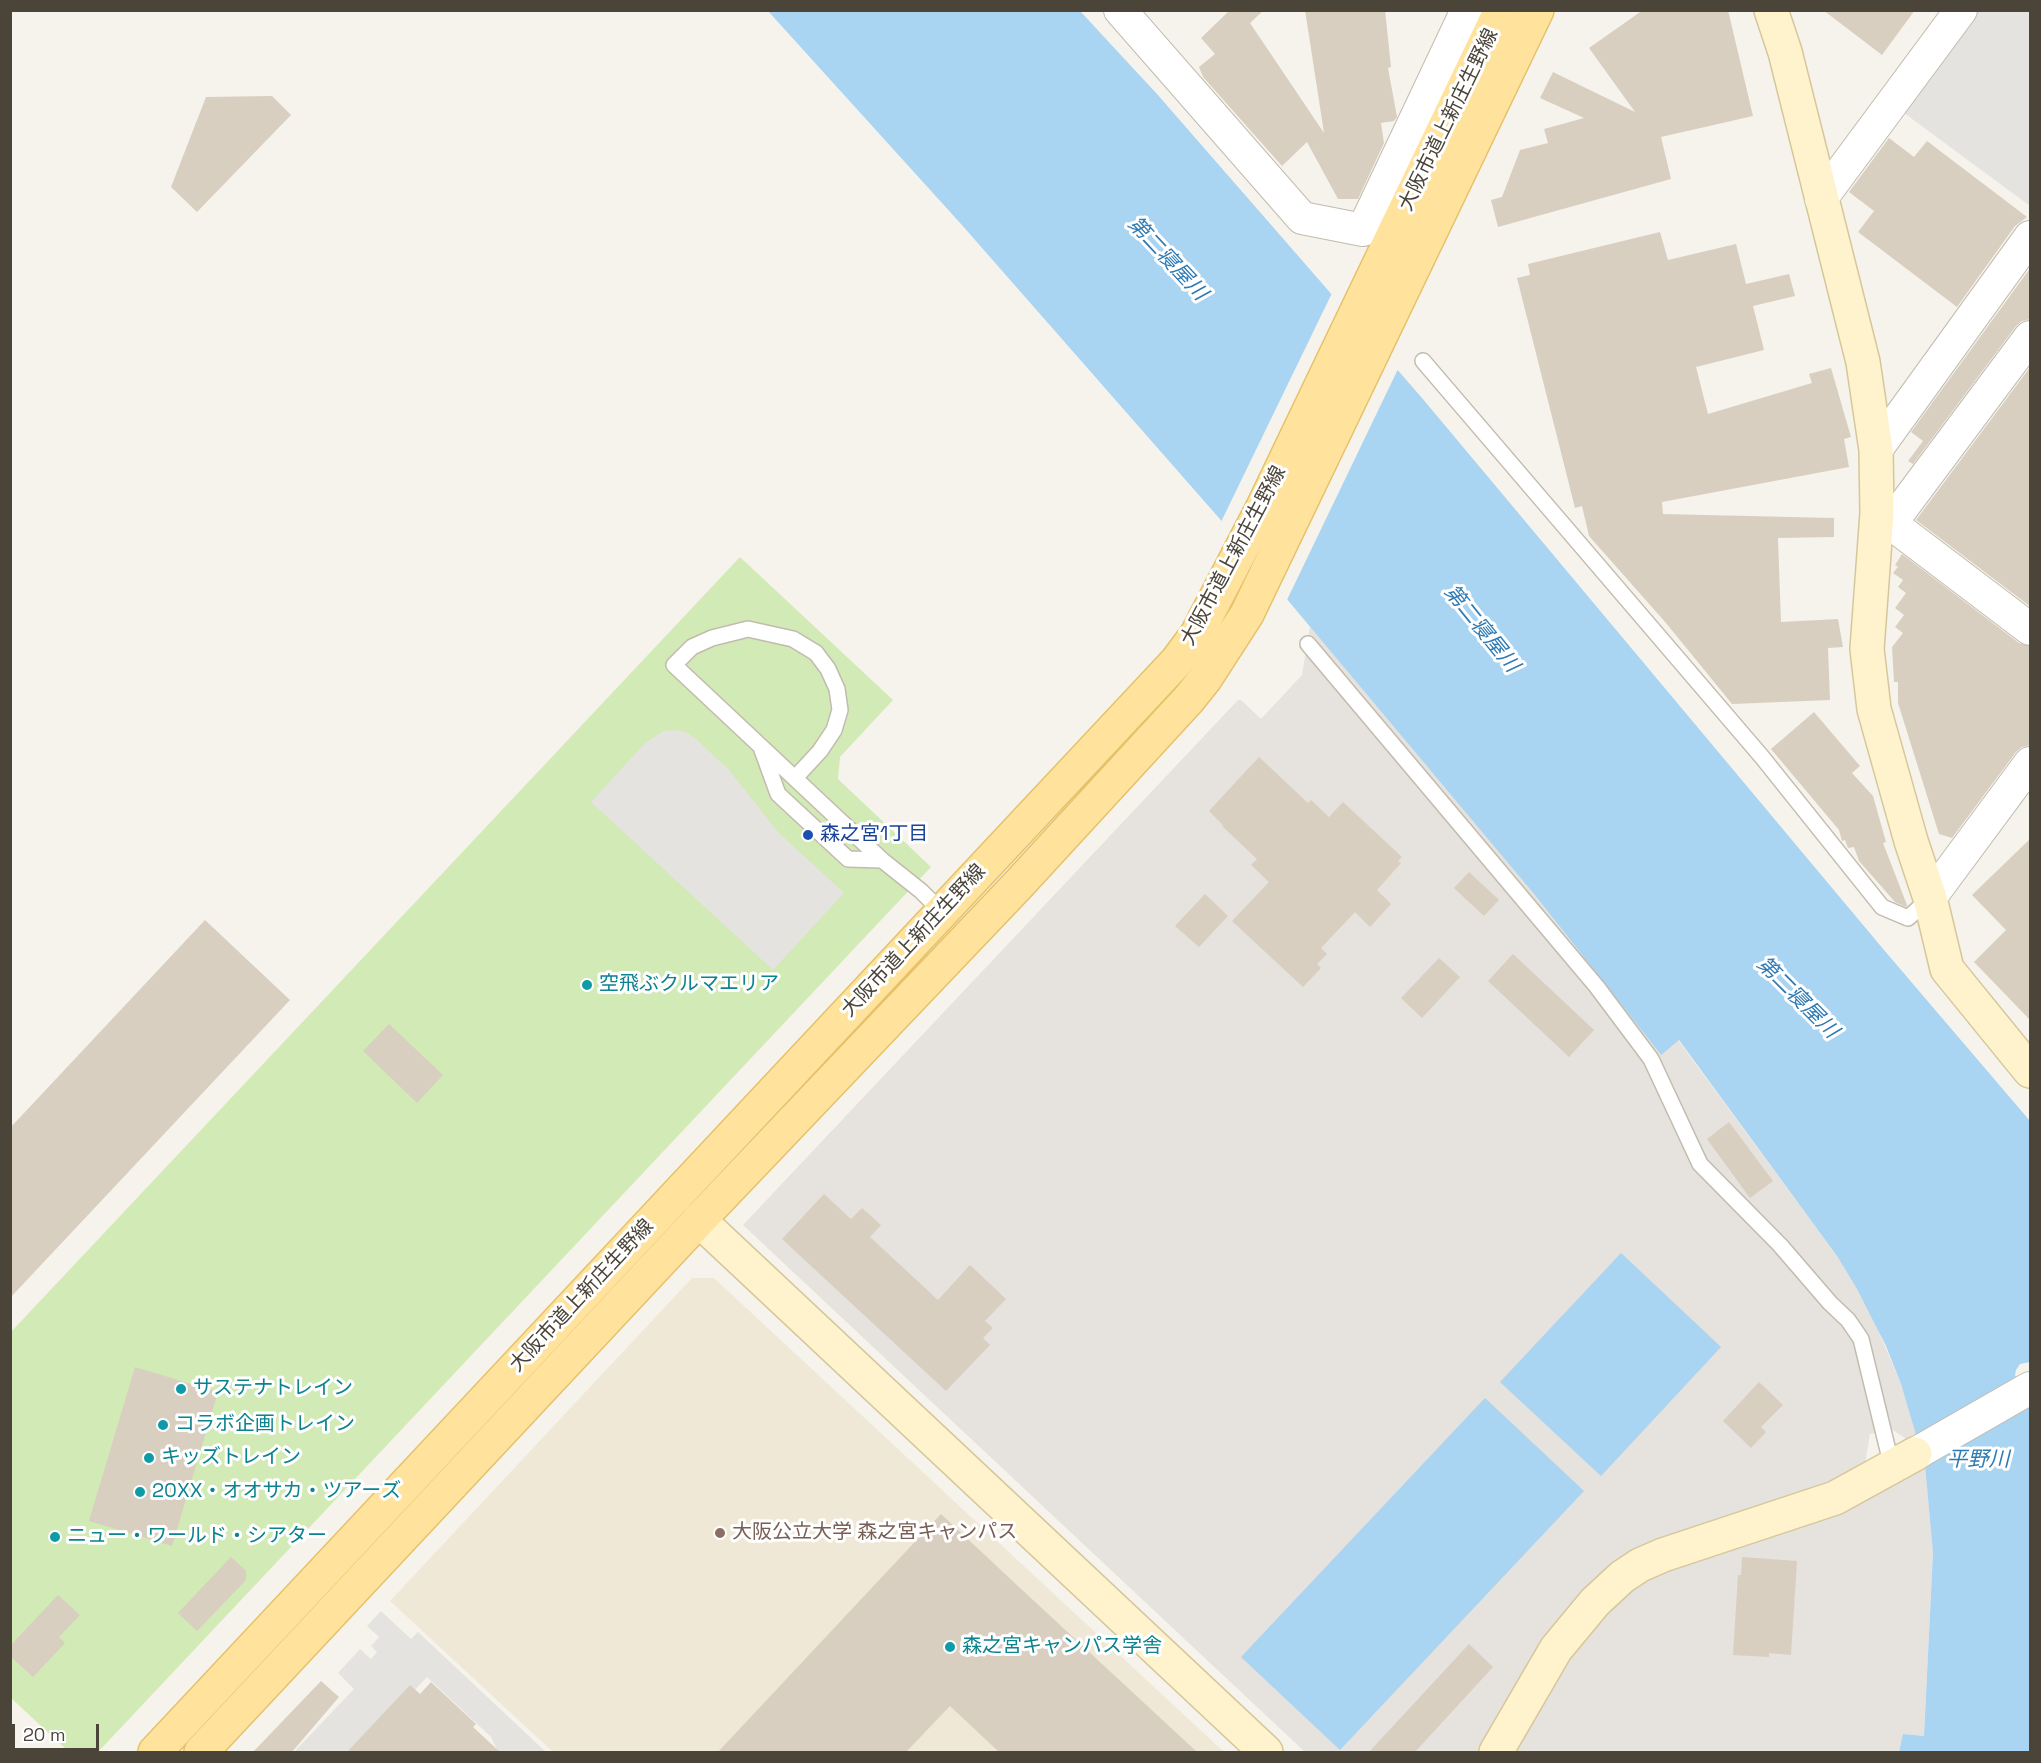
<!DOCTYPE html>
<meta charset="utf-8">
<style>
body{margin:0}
#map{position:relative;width:2041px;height:1763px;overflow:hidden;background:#f6f3ec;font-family:"Space Grotesk",sans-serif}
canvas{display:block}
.frame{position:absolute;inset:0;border:12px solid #4b4439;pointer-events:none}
.scale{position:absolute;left:12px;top:1724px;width:87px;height:27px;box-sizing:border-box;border:3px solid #4b4439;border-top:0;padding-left:8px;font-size:18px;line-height:21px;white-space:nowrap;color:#4b4439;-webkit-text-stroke:4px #fff;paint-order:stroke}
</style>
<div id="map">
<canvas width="2041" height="1763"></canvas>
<div class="frame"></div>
<div class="scale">20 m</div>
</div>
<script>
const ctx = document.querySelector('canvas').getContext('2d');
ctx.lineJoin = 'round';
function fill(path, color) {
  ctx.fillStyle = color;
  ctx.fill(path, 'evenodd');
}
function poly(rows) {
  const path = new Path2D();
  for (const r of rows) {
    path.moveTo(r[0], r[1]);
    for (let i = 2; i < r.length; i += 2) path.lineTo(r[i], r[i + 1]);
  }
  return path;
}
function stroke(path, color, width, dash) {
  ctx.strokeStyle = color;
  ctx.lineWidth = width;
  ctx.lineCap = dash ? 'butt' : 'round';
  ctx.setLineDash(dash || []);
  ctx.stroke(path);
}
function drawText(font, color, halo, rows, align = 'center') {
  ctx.font = font + ' "Space Grotesk","Noto Sans JP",sans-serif';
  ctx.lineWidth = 6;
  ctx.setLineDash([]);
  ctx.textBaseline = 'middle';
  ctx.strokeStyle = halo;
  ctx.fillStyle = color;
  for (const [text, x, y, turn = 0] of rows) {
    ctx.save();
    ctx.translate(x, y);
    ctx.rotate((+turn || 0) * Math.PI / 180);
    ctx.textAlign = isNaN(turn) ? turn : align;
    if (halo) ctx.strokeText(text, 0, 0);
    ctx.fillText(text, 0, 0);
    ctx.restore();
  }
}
fill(poly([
 [1310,626,1534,894,1660,1054,1678,1040,1837,1256,1857,1289,1874,1321,1901,1384,1917,1435,1906,1439,1893,1430,1870,1434,1865,1464,1829,1485,1663,1539,1617,1560,1581,1593,1549,1632,1479,1752,1305,1752,743,1225,1238,700,1241,700,1260,718,1262,718,1302,675],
 [1925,1465,1933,1553,1924,1736,1903,1734,1899,1752,1513,1752,1569,1655,1611,1606,1634,1585,1670,1565]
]), '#e6e2dd');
fill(poly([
 [692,1278,714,1278,1224,1752,553,1752,390,1601]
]), '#efe8d6');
fill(poly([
 [740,557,893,700,840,757,838,779,931,867,98,1752,69,1752,11,1698,10,1333]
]), '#d2eab5');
fill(poly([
 [1973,11,2030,11,2030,206,1900,110],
 [674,730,686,732,696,739,729,770,778,832,844,893,773,970,591,802,645,743,663,731],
 [381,1611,411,1639,418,1632,546,1752,498,1752,491,1737,427,1677,356,1752,294,1752,354,1689,338,1673,360,1649,371,1659,377,1652,371,1646,379,1637,367,1626]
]), '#e5e3e0');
fill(poly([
 [768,11,1080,11,1157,94,1422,398,1884,950,2030,1121,2030,1362,2020,1364,2016,1370,2015,1375,2030,1401,2030,1752,1899,1752,1903,1734,1924,1736,1933,1553,1925,1465,1901,1384,1886,1346,1857,1289,1837,1256,1679,1040,1661,1055,1534,894,1219,518,961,224],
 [1621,1253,1721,1347,1601,1476,1500,1382],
 [1485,1398,1584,1491,1340,1750,1241,1657]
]), '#a9d4f2');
fill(poly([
 [1333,291,1399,367,1286,602,1220,524]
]), '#f6f3ec');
fill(poly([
 [1230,10,1264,10,1250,23,1324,133,1305,10,1385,10,1391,67,1388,68,1397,117,1394,121,1381,123,1384,143,1358,199,1338,199,1307,142,1282,166,1203,77,1199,67,1215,54,1201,38],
 [1643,10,1728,10,1753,116,1661,137,1671,179,1498,227,1491,200,1502,197,1520,150,1548,143,1544,129,1584,118,1540,98,1553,72,1635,112,1589,48],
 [1823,10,1915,10,1882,55],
 [272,96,291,115,197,212,171,187,206,97],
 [1889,138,1914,157,1927,141,2027,217,2015,226,1957,307,1858,232,1874,211,1849,192],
 [1660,232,1668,260,1736,244,1746,284,1789,274,1795,296,1753,306,1764,350,1696,367,1708,414,1812,383,1809,374,1831,368,1851,437,1844,439,1849,467,1662,502,1663,514,1834,518,1834,537,1778,538,1781,622,1838,619,1843,647,1828,648,1830,700,1732,704,1666,623,1589,536,1582,506,1575,508,1517,278,1530,275,1528,264],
 [2031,267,2031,319,2022,321,2016,326,1913,464,1908,461,1923,441,1911,432],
 [2031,366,2031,607,1916,520],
 [1902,554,2019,643,2031,647,2031,745,2022,747,2016,752,1952,838,1939,834,1898,703,1898,682,1894,682,1892,647,1903,633,1895,627,1904,615,1895,608,1906,593,1898,587,1903,580,1893,573,1898,567,1895,565],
 [1814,712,1860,766,1852,773,1873,796,1886,842,1883,843,1907,905,1906,907,1895,902,1859,861,1854,847,1848,848,1845,840,1842,841,1839,830,1771,749],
 [1259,757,1308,803,1311,800,1329,817,1343,802,1402,857,1398,861,1401,863,1377,890,1391,904,1370,927,1355,912,1321,948,1327,954,1317,964,1321,968,1303,987,1232,921,1269,882,1251,865,1257,859,1222,826,1223,825,1209,811],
 [2031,838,2031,1021,1974,962,2006,930,1972,895],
 [1469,872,1499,900,1484,916,1454,888],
 [1205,894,1228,916,1199,947,1175,926],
 [205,920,290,1000,10,1298,10,1128],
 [1513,954,1594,1030,1569,1057,1488,981],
 [1439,958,1460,977,1422,1018,1401,998],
 [389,1024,443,1075,417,1103,363,1051],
 [1729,1122,1773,1181,1750,1198,1707,1139],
 [824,1194,851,1219,862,1208,881,1225,870,1237,938,1300,970,1265,1006,1299,985,1321,993,1328,983,1338,990,1345,946,1391,782,1239],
 [135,1367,218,1392,172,1546,89,1521],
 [1759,1382,1783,1405,1761,1427,1766,1432,1751,1448,1723,1421],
 [941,1514,1019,1587,1197,1752,999,1752,950,1706,906,1752,718,1752],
 [231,1557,246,1571,246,1580,197,1631,178,1613],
 [1742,1557,1797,1561,1791,1655,1769,1653,1769,1657,1733,1655,1738,1575,1741,1575],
 [58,1595,80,1615,59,1637,65,1643,33,1677,10,1656,10,1646],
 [1469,1644,1493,1667,1415,1752,1369,1752],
 [321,1681,339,1697,292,1752,253,1752],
 [431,1682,476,1724,473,1727,500,1752,347,1752,410,1685,420,1694]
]), '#d8cfc1');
const lane = poly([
 [1423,361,1762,757,1882,907,1908,918,1930,898],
 [1308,644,1597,987,1651,1059,1700,1164,1780,1245,1830,1303,1848,1320,1861,1339,1892,1467],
 [762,750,778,794,848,859,882,860],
 [795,778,820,751,834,730,840,710,837,689,828,669,816,653,793,639,748,629,712,638,692,647,674,665,882,860,921,891,942,912]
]);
const street = poly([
 [1120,10,1302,218,1363,230,1467,10],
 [1821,199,1961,10],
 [1876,450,2030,237],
 [1877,513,2030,629],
 [1891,523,2030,337],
 [1930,898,2030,763],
 [1915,1454,2030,1388]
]);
const secondary = poly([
 [1771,10,1785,52,1863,362,1876,450,1877,513,1867,649,1874,709,1911,841,1930,898,1947,969,2030,1071],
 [699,1220,1266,1752],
 [1496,1752,1556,1649,1595,1602,1622,1577,1640,1565,1663,1555,1835,1498,1915,1454]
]);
const primary = poly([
 [155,1752,1177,661,1197,634,1263,507,1501,10],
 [201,1752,699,1220,1018,885,1189,699,1205,679,1247,614,1537,10]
]);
stroke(lane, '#c2bbae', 18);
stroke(street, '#c2bbae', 34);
stroke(secondary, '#d6c79b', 36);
stroke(primary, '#e6c16a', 36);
stroke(lane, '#fff', 15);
stroke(street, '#fff', 32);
stroke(secondary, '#fff3cd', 33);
stroke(primary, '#ffe39c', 33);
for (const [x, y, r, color] of [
 [808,835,6,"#1a4fb4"],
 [587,985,6,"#0f9aa8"],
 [181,1389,6,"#0f9aa8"],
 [163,1425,6,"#0f9aa8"],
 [149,1458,6,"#0f9aa8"],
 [140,1492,6,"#0f9aa8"],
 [720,1533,6,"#8d6e63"],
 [55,1537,6,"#0f9aa8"],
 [950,1647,6,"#0f9aa8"]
]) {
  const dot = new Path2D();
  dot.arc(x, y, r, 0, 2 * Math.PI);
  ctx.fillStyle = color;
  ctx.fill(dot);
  stroke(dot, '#fff', 2);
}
drawText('20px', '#4b4439', '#fff', [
 ["大阪市道上新庄生野線",1449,120,-64],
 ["大阪市道上新庄生野線",1234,556,-62],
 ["大阪市道上新庄生野線",914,941,-47],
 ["大阪市道上新庄生野線",582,1296,-47]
]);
drawText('20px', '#164399', '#fff', [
 ["森之宮1丁目",820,835]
], 'left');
drawText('20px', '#0d838f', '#fff', [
 ["空飛ぶクルマエリア",599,985],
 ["サステナトレイン",193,1389],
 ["コラボ企画トレイン",175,1425],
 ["キッズトレイン",161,1458],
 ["20XX・オオサカ・ツアーズ",152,1492],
 ["ニュー・ワールド・シアター",67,1537],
 ["森之宮キャンパス学舎",962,1647]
], 'left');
drawText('20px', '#785e54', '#fff', [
 ["大阪公立大学 森之宮キャンパス",732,1533]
], 'left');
drawText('italic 21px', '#2e7ab2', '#fff', [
 ["第二寝屋川",1167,259,47],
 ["第二寝屋川",1481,629,51],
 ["第二寝屋川",1797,998,45],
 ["平野川",1978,1460]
]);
</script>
